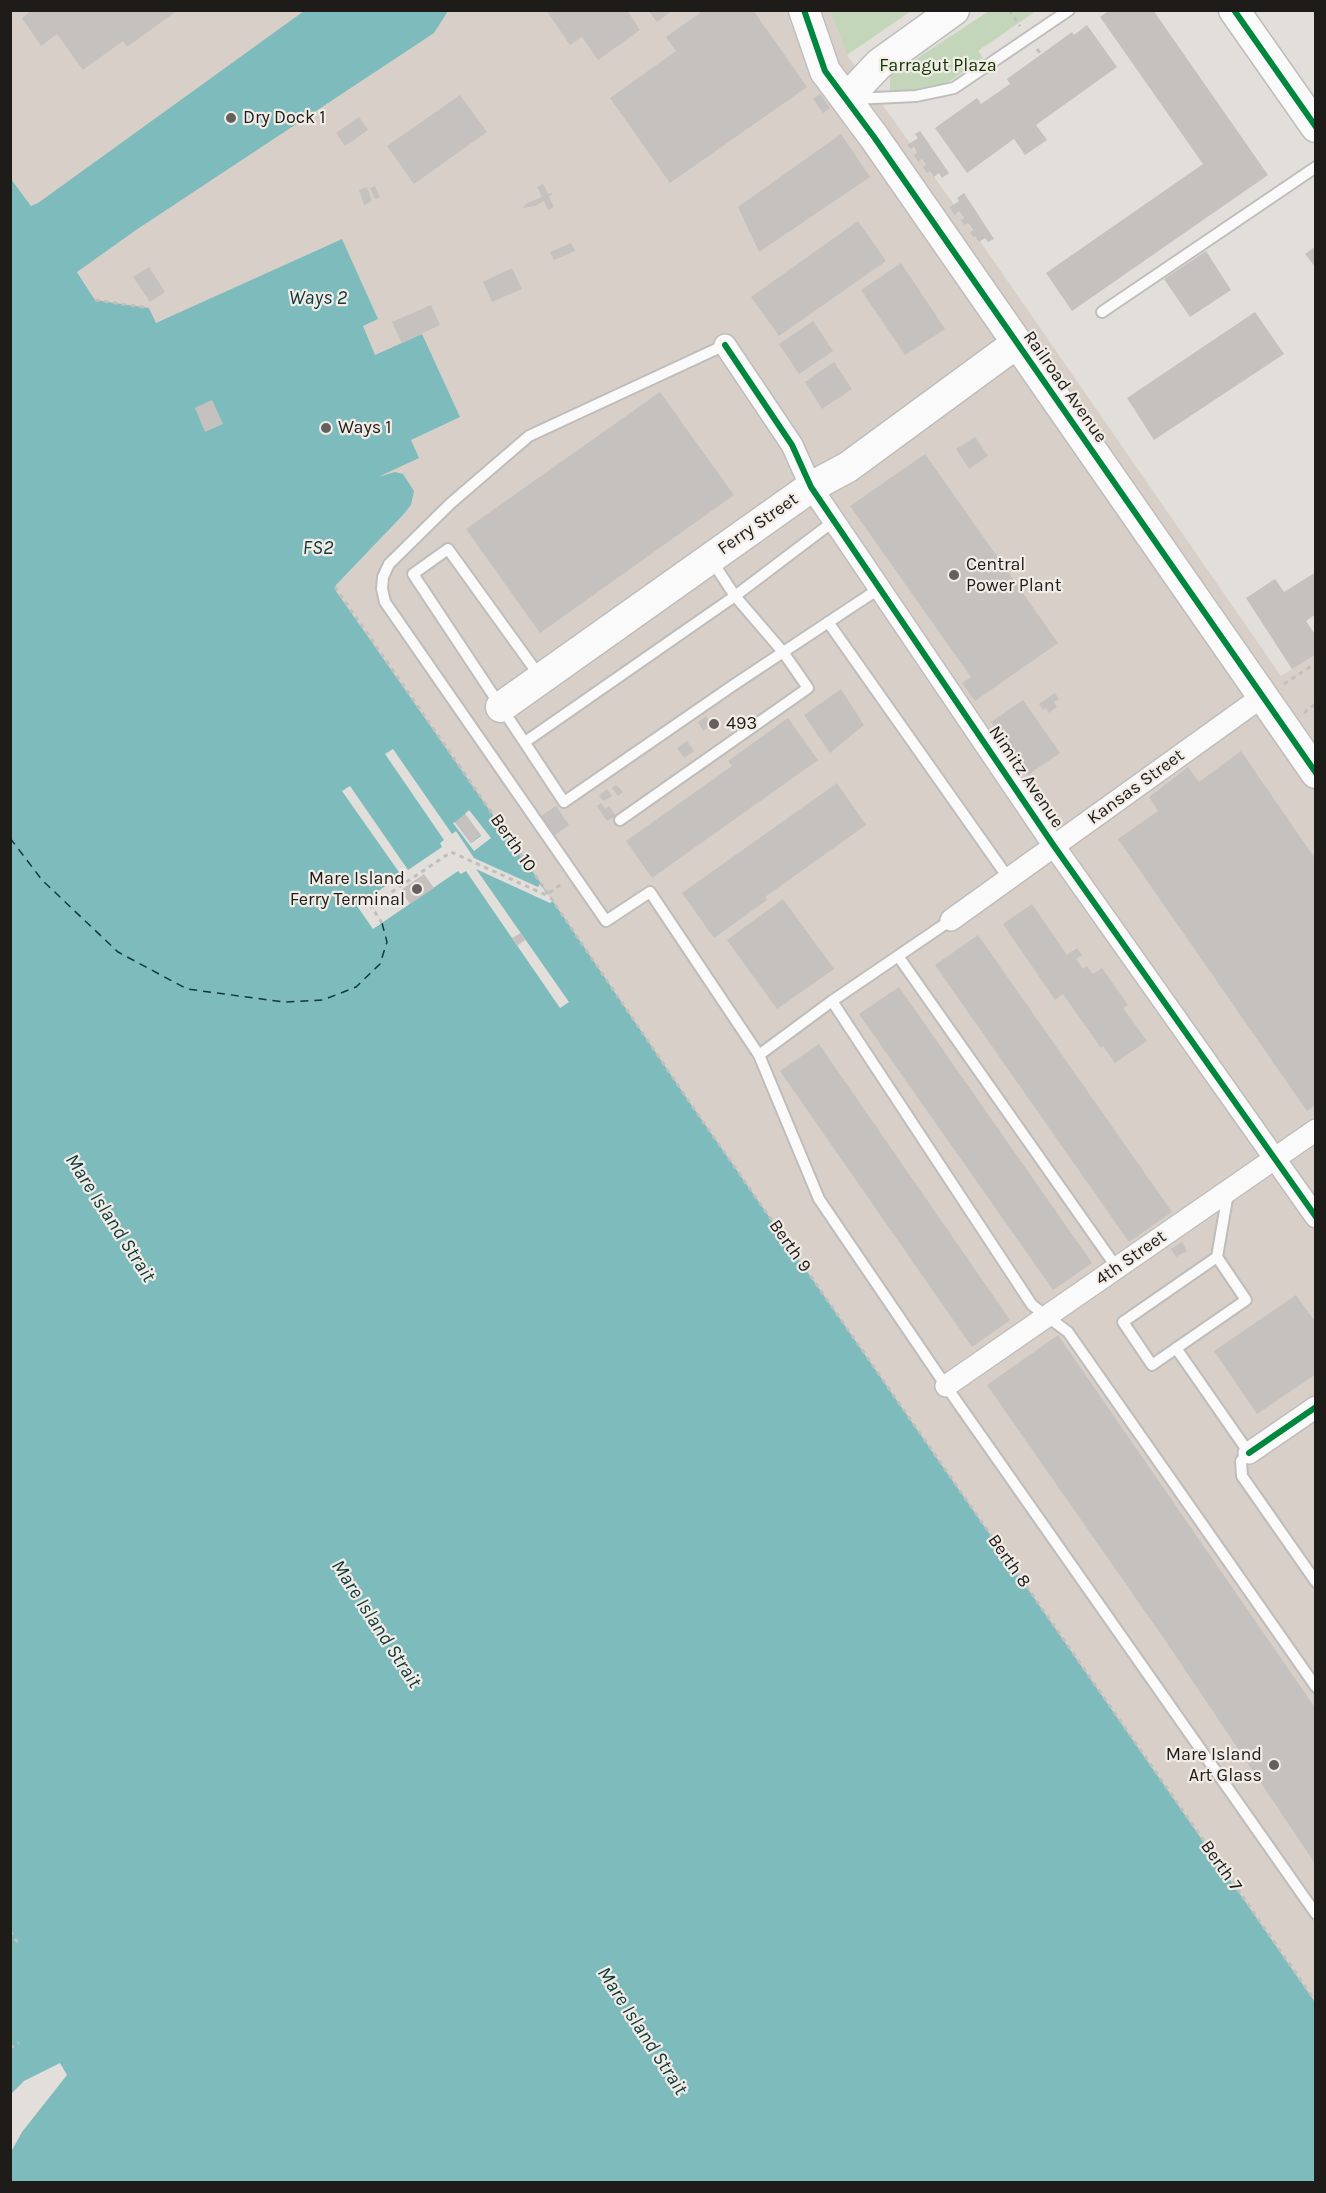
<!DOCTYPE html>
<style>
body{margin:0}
#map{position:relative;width:1326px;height:2193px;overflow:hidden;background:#e2dfdb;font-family:Karla,sans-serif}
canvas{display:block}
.frame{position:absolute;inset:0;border:12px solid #1e1c19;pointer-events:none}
</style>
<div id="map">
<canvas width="1326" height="2193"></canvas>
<div class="frame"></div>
</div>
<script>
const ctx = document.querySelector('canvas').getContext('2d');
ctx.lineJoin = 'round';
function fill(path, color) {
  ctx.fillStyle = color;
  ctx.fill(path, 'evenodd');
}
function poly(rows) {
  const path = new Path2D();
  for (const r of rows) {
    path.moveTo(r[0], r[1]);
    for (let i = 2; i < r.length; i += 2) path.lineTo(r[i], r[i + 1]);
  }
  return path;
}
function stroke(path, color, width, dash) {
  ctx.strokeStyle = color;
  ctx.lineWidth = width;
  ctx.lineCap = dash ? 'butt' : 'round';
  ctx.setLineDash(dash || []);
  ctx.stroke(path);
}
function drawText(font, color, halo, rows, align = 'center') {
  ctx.font = font + ' Karla,sans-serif';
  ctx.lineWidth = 4.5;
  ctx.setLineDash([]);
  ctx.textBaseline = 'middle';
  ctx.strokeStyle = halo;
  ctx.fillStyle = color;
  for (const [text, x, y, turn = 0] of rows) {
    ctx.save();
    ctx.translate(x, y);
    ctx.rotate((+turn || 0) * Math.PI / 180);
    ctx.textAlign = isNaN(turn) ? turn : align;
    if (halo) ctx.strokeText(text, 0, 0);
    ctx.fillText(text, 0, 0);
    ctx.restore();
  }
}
fill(poly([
 [11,11,830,11,847,55,980,241,1281,676,1315,654,1315,2002,688,1100,542,885,336,591,335,587,337,584,403,515,411,505,372,479,328,245,156,324,149,308,95,300,77,271,82,267,39,203,31,206,11,179]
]), '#d8d0c8');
fill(poly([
 [830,11,830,10,911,11,847,55],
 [989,11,1036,11,978,51,983,58,947,83,917,91,890,90,890,76]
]), '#c3d6b9');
fill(poly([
 [304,11,448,11,434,33,136,230,77,272,95,300,149,308,156,323,342,239,378,319,363,326,375,355,422,334,460,417,411,440,419,458,378,477,395,472,403,474,414,491,411,505,403,515,337,584,335,587,336,591,542,885,688,1100,1315,2002,1315,2182,11,2182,11,2152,22,2132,67,2075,60,2063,24,2081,11,2094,11,179,31,206,38,203]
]), '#7ebbbc');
fill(poly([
 [393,749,452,834,456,831,474,858,538,887,540,884,553,901,550,903,476,869,569,1002,560,1008,466,871,461,874,458,871,373,929,357,906,401,875,342,791,350,786,408,870,442,847,440,843,444,840,385,754],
 [469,810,491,838,474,851,453,823,455,822,471,843,481,836,465,814]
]), '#e2dfdb');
stroke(poly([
 [10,838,42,880,118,952,187,989,284,1002,323,1000,356,987,380,964,387,942,382,923]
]), '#0f3a3b', 1.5, [8, 6]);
fill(poly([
 [32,10,178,10,127,47,123,41,83,70,57,34,41,46,22,18],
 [546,10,627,10,640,30,598,60,582,37,570,45],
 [648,10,673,10,657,22],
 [698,10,753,10,807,87,670,183,610,98,676,51,666,37,700,13],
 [1110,10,1153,10,1268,175,1072,311,1046,273,1203,164,1100,17],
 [1087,25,1117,67,1036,125,1047,140,1025,155,1014,139,967,173,935,128,977,98,981,104,1010,84,1007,79,1072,32,1074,35],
 [820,94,830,108,823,113,813,99],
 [460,95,487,132,414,184,387,146],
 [359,117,368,130,345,146,336,133],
 [920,131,949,173,942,178,939,173,934,177,930,171,927,173,923,167,926,165,922,159,918,162,914,155,917,153,914,147,911,149,907,145,918,138,915,134],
 [841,134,870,177,759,252,738,207],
 [543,184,548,194,553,193,549,197,554,207,548,210,544,201,535,206,522,208,527,203,542,197,537,187],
 [375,186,380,197,375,199,370,188],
 [367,187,372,201,364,205,359,190],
 [964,193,994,239,988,242,985,238,979,242,975,236,973,237,970,233,973,230,968,223,964,225,961,220,964,218,959,211,954,215,950,207,959,201,957,198],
 [858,221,886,261,779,336,751,297],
 [571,243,575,251,554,260,550,252],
 [1316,246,1316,268,1305,254],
 [1206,251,1231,290,1190,317,1164,279],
 [901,263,945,329,905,355,861,290],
 [149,267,165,292,150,302,133,277],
 [512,268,522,289,492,302,483,282],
 [431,305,440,325,402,343,392,322],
 [1255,312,1284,354,1154,440,1127,398],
 [813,321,833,351,799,374,779,344],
 [834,362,852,389,822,409,805,382],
 [660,392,734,495,540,633,466,529],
 [212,400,223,424,205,432,195,408],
 [975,437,988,456,969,469,956,449],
 [925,454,1058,643,975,701,962,683,971,677,850,506],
 [1316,572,1316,614,1306,621,1316,636,1316,654,1292,669,1246,598,1275,579,1284,592],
 [841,689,864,725,830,753,804,715],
 [1055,693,1059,699,1054,702,1057,707,1049,713,1046,708,1043,710,1039,704],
 [1023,700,1060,753,1028,775,991,722],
 [706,716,712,725,703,731,698,722],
 [788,718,818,760,652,878,626,841,732,766,728,761],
 [687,741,694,751,684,758,677,748],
 [1241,751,1316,860,1316,1105,1307,1111,1118,839,1158,811,1149,797,1188,767,1199,782],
 [837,783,866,825,765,897,767,900,714,938,682,893],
 [616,785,623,792,618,796,612,788],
 [607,789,612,796,604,801,599,796],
 [601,803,605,809,609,806,616,816,607,821,597,806],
 [556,806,569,825,554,836,541,816],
 [465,814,481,835,471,843,455,822],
 [424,874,434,888,410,904,401,890],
 [783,899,834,969,777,1009,727,940],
 [1032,904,1067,955,1077,948,1082,955,1076,959,1083,969,1087,966,1093,974,1102,968,1128,1005,1123,1008,1147,1041,1115,1063,1103,1046,1101,1048,1063,994,1055,1000,1003,924],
 [521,933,525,940,517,946,512,938],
 [978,935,1172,1212,1129,1242,935,965],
 [899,987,1092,1263,1053,1290,859,1014],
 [819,1044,1010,1320,972,1347,780,1071],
 [1182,1242,1187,1251,1176,1257,1171,1249],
 [1296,1295,1316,1323,1316,1374,1257,1414,1214,1351],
 [1058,1335,1316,1709,1316,1865,1167,1643,987,1385]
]), '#c4c1be');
const lane = poly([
 [854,99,916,96,954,88,1069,10],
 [1102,312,1316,167],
 [725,345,529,436,451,503,389,564,383,577,382,589,385,602,606,921,650,892,759,1055,819,1199,946,1386,1316,1914],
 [828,622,1009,879],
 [541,678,448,549,413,574,564,802,735,684,880,588],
 [525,742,735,596,834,521],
 [620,820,808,688,783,652,735,596,712,561],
 [898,956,1117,1268],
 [832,1001,1032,1305,1068,1332,1316,1687],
 [759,1055,832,1001,951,920],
 [1217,1257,1246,1300,1152,1365,1123,1322,1217,1257],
 [1217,1257,1228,1193],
 [1176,1348,1249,1453,1241,1461,1242,1476,1316,1582]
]);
const street = poly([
 [725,345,792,445,811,487,834,521,1054,846,1316,1217],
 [951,920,1263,696],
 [946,1386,1316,1130],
 [1249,1453,1316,1407]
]);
const secondary = poly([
 [804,10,825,71,874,137,1316,773],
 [1234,10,1316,127],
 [846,99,879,64,954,10],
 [501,707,811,487,848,467,1017,343]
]);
stroke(lane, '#bfbdbb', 14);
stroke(street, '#bfbdbb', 24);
stroke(secondary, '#bfbdbb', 33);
stroke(poly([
 [1009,10,1020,26],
 [1037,49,1041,54],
 [95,300,149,308],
 [335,587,553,901,688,1100,1316,2002],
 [1284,684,1316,663],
 [1304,713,1316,703],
 [382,923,371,906,451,852,546,895,563,883],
 [10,1931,20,1946],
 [10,2048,19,2043]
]), '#c0bfbd', 3, [4.5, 4.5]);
stroke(lane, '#fbfafa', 10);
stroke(street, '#fbfafa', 21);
stroke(secondary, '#fbfafa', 30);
stroke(poly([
 [804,10,825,71,874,137,1316,773],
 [1234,10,1316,127],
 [725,345,792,445,811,487,834,521,1054,846,1316,1217],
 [1249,1453,1316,1407]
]), '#00873e', 6);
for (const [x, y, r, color] of [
 [231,118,6,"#63605d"],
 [326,428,6,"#63605d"],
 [954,575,6,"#63605d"],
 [714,724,6,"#63605d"],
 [417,889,6,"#63605d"],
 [1274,1765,6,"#63605d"]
]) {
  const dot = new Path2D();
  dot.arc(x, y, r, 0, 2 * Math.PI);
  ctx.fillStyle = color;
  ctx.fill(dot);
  stroke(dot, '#f2ece6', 2);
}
drawText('18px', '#0d3400', '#f2ece6', [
 ["Farragut Plaza",938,66]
]);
drawText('18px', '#1e1c19', '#f2ece6', [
 ["Dry Dock 1",243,118],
 ["Ways 1",338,428],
 ["Central",966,565],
 ["Power Plant",966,586],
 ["493",726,724],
 ["Mare Island",405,879,"right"],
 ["Ferry Terminal",405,900,"right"],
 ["Mare Island",1262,1755,"right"],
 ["Art Glass",1262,1776,"right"]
], 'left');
drawText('18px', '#1e1c19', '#f2ece6', [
 ["Railroad Avenue",1065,387,55],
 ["Ferry Street",758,524,-35],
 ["Nimitz Avenue",1026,777,56],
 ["Kansas Street",1136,787,-36],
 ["Berth 10",513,843,55],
 ["Berth 9",790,1246,55],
 ["4th Street",1131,1258,-35],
 ["Berth 8",1009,1561,55],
 ["Berth 7",1221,1866,55]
]);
drawText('italic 20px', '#0f3a3b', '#f2ece6', [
 ["Ways 2",318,298],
 ["FS2",318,548],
 ["Mare Island Strait",110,1218,57],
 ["Mare Island Strait",376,1624,57],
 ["Mare Island Strait",642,2031,57]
]);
</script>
